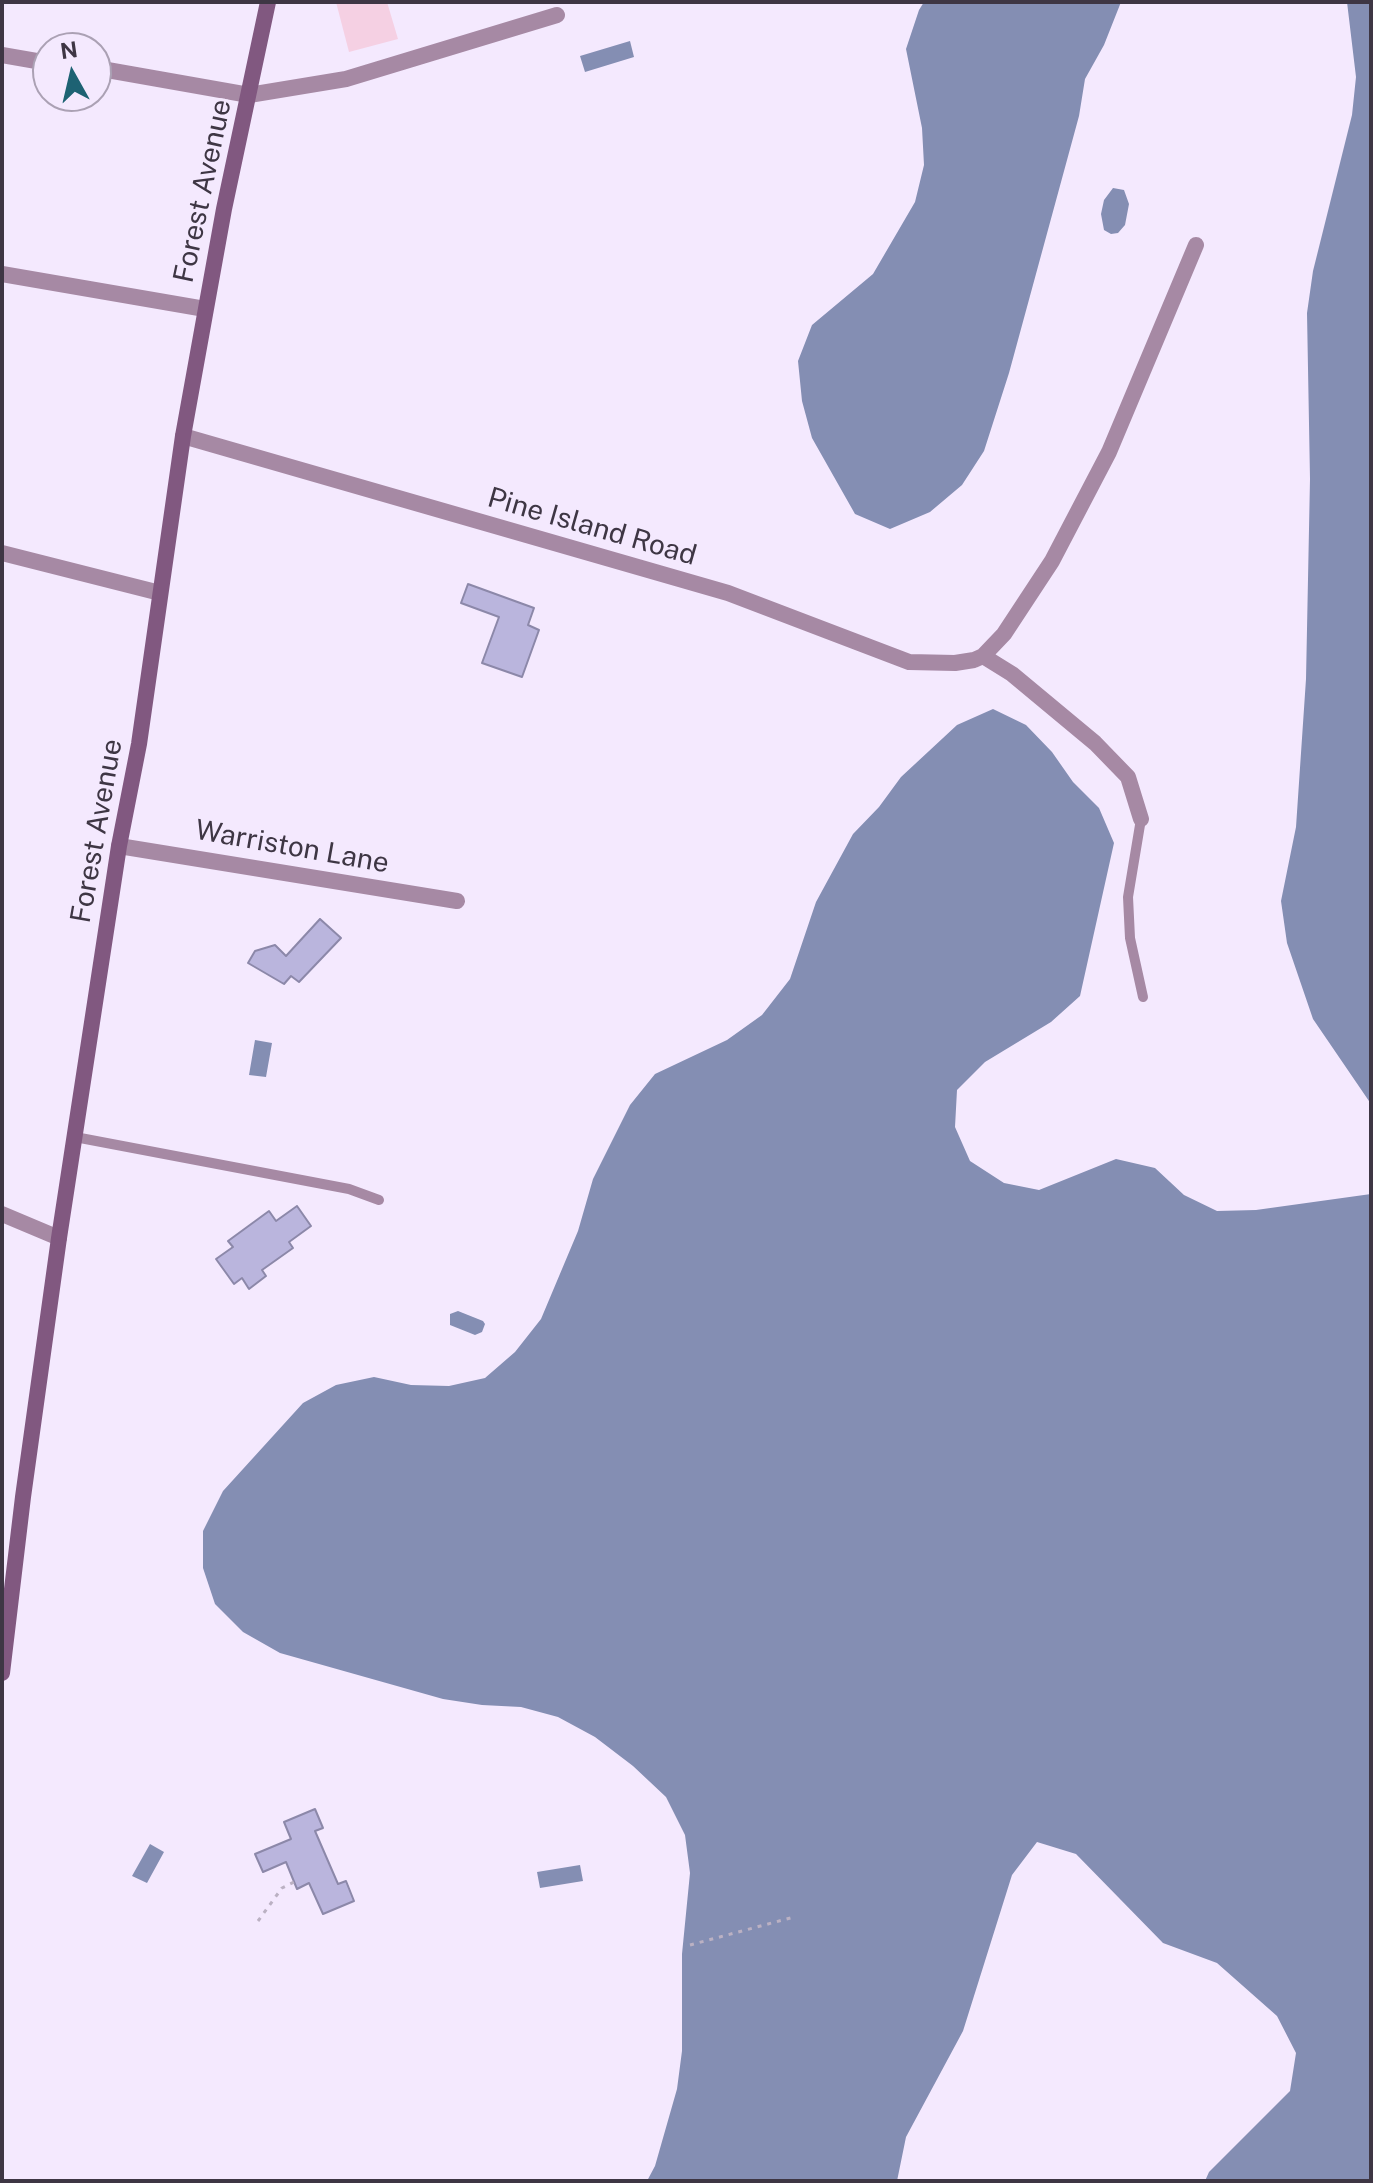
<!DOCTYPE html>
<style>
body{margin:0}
#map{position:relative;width:1373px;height:2183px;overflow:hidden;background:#f4e9fe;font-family:"Public Sans",sans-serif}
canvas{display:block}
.frame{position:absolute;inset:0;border:4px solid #3e3644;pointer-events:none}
.north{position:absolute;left:32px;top:32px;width:80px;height:80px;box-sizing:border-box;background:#f4e9fe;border:2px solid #aba1b4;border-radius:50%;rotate:352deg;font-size:22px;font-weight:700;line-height:32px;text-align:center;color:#3e3644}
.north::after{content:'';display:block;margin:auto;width:28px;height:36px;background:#1d6273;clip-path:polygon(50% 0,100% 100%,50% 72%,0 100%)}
</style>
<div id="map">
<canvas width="1373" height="2183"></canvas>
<div class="frame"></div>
<div class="north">N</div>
</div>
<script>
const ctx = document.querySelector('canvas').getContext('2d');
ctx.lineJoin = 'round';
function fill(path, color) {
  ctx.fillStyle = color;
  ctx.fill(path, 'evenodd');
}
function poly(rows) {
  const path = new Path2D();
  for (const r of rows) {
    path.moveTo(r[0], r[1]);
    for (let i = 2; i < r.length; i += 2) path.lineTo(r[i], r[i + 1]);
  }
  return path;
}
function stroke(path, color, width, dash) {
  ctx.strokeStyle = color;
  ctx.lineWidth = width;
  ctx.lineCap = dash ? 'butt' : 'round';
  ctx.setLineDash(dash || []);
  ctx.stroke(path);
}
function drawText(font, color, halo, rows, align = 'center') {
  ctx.font = font + ' "Public Sans",sans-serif';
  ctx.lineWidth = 6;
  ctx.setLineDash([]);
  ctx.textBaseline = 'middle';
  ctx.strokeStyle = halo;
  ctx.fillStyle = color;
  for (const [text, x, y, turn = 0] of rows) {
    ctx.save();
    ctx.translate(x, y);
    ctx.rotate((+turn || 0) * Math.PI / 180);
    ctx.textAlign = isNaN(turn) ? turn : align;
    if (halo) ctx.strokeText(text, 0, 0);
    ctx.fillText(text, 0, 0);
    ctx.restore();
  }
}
fill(poly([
 [336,2,387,2,398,39,349,52]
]), '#f5d0e3');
fill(poly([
 [924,2,1121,2,1104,45,1085,79,1079,116,1009,373,984,451,962,485,930,512,890,529,855,514,812,438,802,401,798,361,812,325,873,274,915,202,924,165,922,128,906,49,919,10],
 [1347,2,1371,2,1371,1104,1313,1019,1287,943,1281,901,1296,827,1306,679,1310,479,1307,313,1313,271,1352,115,1356,77],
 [630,41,634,57,585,72,580,56],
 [1113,188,1124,190,1129,204,1125,225,1118,233,1111,234,1104,230,1101,214,1104,200],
 [993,709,1026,725,1052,752,1073,782,1099,808,1114,843,1080,996,1051,1022,985,1062,957,1090,955,1127,970,1161,1004,1183,1039,1190,1116,1159,1155,1168,1184,1195,1217,1211,1256,1210,1371,1194,1371,2181,1205,2181,1209,2172,1290,2091,1296,2053,1277,2016,1217,1963,1163,1943,1076,1854,1037,1842,1012,1875,963,2031,906,2137,897,2181,647,2181,655,2166,677,2089,682,2051,682,1954,690,1873,685,1835,666,1797,633,1766,595,1737,558,1717,521,1707,482,1705,443,1699,280,1653,243,1632,215,1604,203,1568,203,1531,223,1491,303,1403,336,1385,374,1377,411,1385,449,1386,485,1378,515,1352,541,1319,578,1231,593,1179,630,1105,655,1074,727,1040,762,1015,790,979,816,902,853,834,879,807,901,777,957,725],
 [255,1040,272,1043,266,1077,249,1075],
 [458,1311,483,1321,485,1324,482,1332,475,1335,450,1325,450,1314],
 [150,1844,164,1852,147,1883,132,1876],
 [580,1865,583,1881,540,1888,537,1872]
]), '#848eb3');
const building = poly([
 [468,584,534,608,528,625,539,630,522,677,482,663,499,617,461,603,468,584],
 [320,919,341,938,299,982,291,976,284,984,248,963,255,951,275,945,286,956,320,919],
 [297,1206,311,1226,289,1242,293,1248,262,1270,266,1276,249,1289,242,1278,234,1284,216,1259,233,1247,228,1241,269,1211,276,1221,297,1206],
 [315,1809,323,1828,315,1831,338,1884,346,1881,354,1901,323,1914,309,1883,297,1889,286,1862,263,1872,255,1854,291,1839,284,1822,315,1809]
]);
fill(building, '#bab5dd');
stroke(building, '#8c88a9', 2);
stroke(poly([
 [258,1921,282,1888,294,1882],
 [690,1945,794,1917]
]), '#bbb1c3', 3, [4, 6]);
stroke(poly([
 [1141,819,1128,897,1130,938,1143,997],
 [75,1137,349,1189,379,1200]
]), '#a689a4', 10);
stroke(poly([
 [2,55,48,63],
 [96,68,249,95,346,79,557,15],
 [2,274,205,309],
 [183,436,728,593,909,662,955,663,974,660,983,656,1004,634,1052,561,1109,452,1196,245],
 [2,553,160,593],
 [983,656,1012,674,1095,743,1128,777,1141,819],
 [119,846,457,901],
 [2,1214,59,1238]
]), '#a689a4', 16);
stroke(poly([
 [2,1673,23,1497,59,1238,119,846,139,744,183,436,224,209,268,2]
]), '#815880', 16);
drawText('28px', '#3e3644', '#f4e9fe', [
 ["Forest Avenue",203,191,-78],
 ["Pine Island Road",592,527,16],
 ["Forest Avenue",97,831,-80],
 ["Warriston Lane",292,847,10]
]);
</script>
